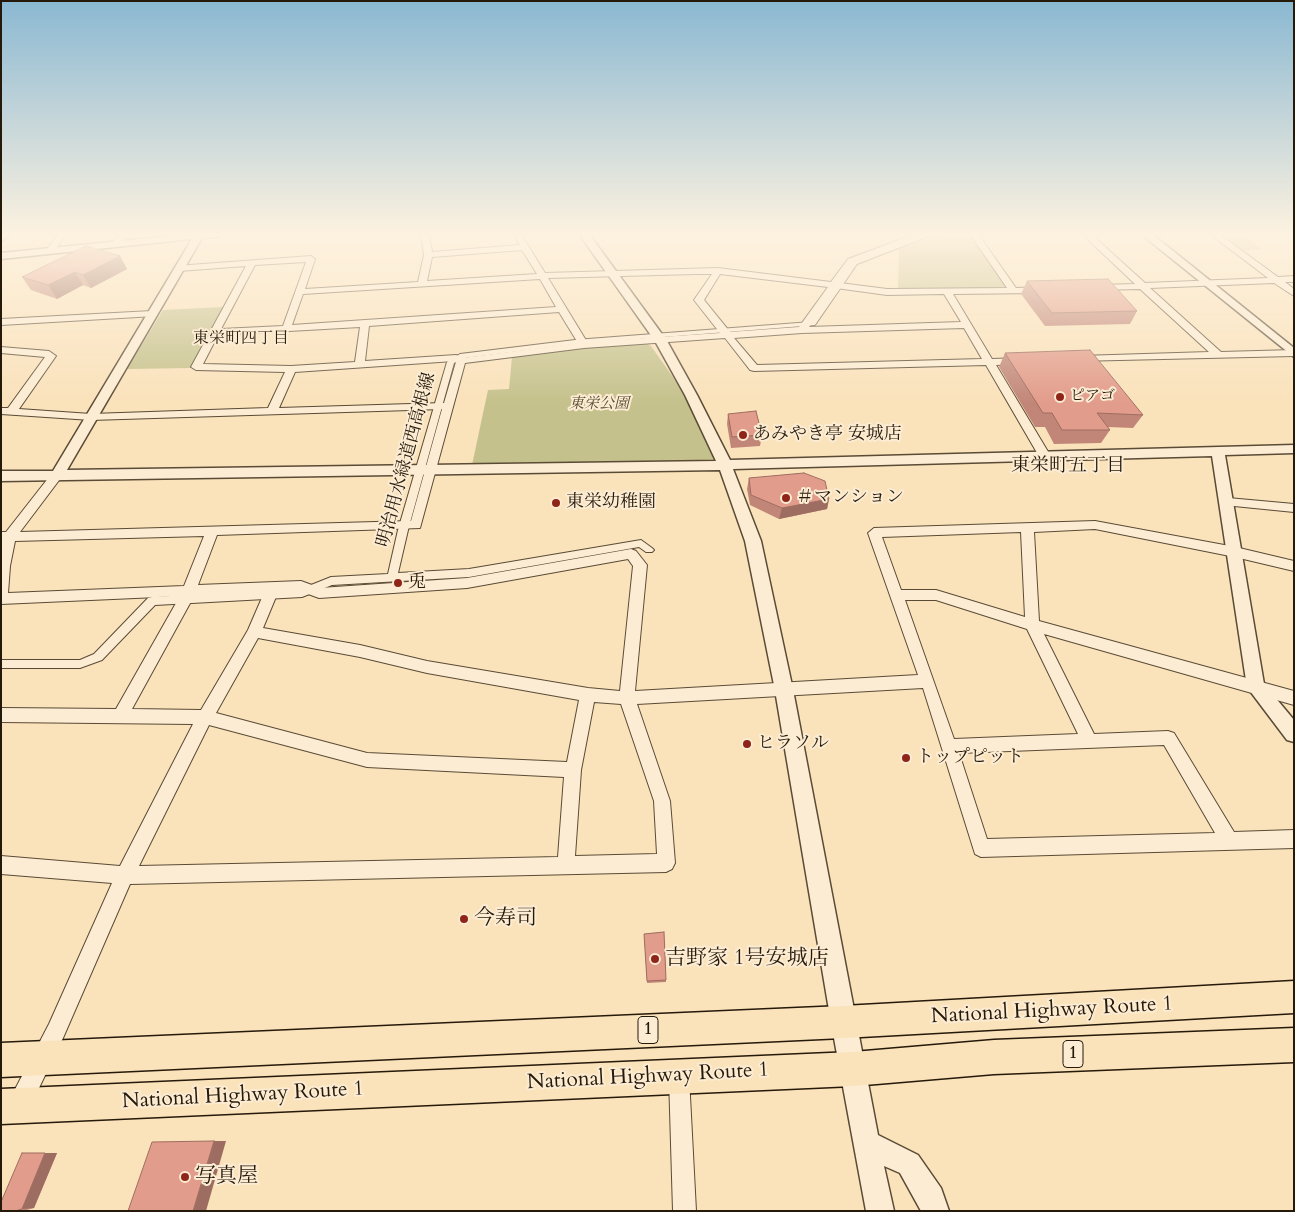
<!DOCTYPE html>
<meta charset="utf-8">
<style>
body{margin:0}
#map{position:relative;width:1295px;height:1212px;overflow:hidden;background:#fae2bb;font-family:Cardo,serif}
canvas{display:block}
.frame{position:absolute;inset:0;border:2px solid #25190a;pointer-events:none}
</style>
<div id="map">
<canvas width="1295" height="1212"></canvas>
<div class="frame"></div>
</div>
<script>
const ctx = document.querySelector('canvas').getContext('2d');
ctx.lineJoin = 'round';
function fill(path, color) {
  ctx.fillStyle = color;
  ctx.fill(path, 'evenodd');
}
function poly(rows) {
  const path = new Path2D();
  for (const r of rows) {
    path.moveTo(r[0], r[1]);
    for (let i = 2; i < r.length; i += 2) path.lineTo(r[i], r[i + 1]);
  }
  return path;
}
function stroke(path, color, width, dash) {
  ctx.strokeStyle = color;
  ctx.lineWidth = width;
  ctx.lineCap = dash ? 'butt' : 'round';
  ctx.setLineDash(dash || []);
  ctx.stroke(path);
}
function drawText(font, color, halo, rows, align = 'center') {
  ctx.font = font + ' Cardo,"Noto Serif JP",serif';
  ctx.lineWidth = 4;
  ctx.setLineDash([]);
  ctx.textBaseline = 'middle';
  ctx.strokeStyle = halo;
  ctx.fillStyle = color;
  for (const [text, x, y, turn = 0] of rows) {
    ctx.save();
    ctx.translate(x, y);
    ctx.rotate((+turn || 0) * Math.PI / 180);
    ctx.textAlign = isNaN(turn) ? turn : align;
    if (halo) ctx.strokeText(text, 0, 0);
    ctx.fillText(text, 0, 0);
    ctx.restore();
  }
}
fill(poly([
 [939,234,970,234,1006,286,1004,288,898,291,899,249],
 [1246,237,1262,249,1237,251,1221,239],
 [223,307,191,368,127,369,163,310],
 [647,344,651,346,687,397,719,462,472,465,488,390,509,389,512,357,583,348]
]), '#c5c18c');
const pedestrian = poly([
 [926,234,934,234,857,264,815,325,575,344,465,358,454,363,408,530,398,573,469,569,641,540,652,548,654,550,652,552,646,552,639,547,469,577,332,585,302,597,155,605,102,660,80,668,1,668,1,660,80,660,94,654,148,598,152,597,301,589,331,577,388,574,398,530,447,362,460,354,575,340,811,322,853,262,926,234]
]);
const minor = poly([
 [58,234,66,234,52,254,46,254,45,252,58,234],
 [121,234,129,234,117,247,111,247,111,243,121,234],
 [421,234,429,234,432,252,520,245,513,234,521,234,545,273,718,268,831,282,848,259,915,234,926,234,854,263,840,283,887,289,1007,288,970,234,978,234,1016,288,1041,287,1045,290,1041,293,953,294,992,359,1021,358,1026,361,1021,364,996,365,1050,455,1044,459,1040,458,986,365,754,371,750,370,725,338,584,348,465,363,420,528,217,535,198,585,301,581,320,588,467,578,631,549,636,551,647,565,635,691,918,675,868,533,874,528,1095,521,1235,547,1294,561,1294,571,1235,557,1095,529,1034,532,1039,621,1294,691,1294,705,1044,634,1094,734,1168,731,1174,733,1234,832,1294,830,1294,848,981,857,975,854,923,688,637,704,670,801,675,863,672,869,666,872,130,884,63,1038,27,1113,19,1116,11,1113,8,1105,11,1097,49,1024,112,883,1,874,1,856,120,866,193,724,1,722,1,708,116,709,180,596,1,604,1,532,6,532,53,472,57,471,63,475,20,532,411,521,442,409,91,420,1,414,1,408,8,408,45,357,1,353,1,347,49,351,56,356,19,409,91,414,268,408,285,372,196,370,191,367,246,266,179,271,176,270,176,266,311,256,315,259,305,289,418,282,424,255,421,234],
 [522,250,537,274,427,281,432,257,522,250],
 [306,262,283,326,221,329,255,265,306,262],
 [696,274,712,274,694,300,720,333,587,342,548,278,696,274],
 [720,274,828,287,799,327,730,332,704,300,720,274],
 [540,279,556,307,292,325,303,294,540,279],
 [836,288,887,295,944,294,961,322,809,327,836,288],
 [559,312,578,343,463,358,456,355,365,361,369,326,559,312],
 [360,327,355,362,291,366,203,364,218,335,360,327],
 [964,328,982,359,757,365,734,338,802,333,964,328],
 [454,361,456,362,444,403,279,408,295,372,454,361],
 [1021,532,1025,617,936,590,901,590,882,537,1021,532],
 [204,536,184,586,8,593,10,566,15,541,204,536],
 [628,559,633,566,620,691,588,688,427,661,360,645,263,628,278,592,300,591,319,598,467,588,628,559],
 [264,593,248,630,201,710,132,709,194,596,264,593],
 [905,600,936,600,1027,629,1078,734,954,739,905,600],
 [258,638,360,657,427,673,579,700,567,762,367,753,216,713,258,638],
 [594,702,621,704,654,801,657,854,575,856,581,770,594,702],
 [209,725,367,767,564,777,558,857,139,866,209,725],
 [1164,745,1215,833,987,839,959,753,1164,745],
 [1082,234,1091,234,1145,283,1268,278,1210,234,1219,234,1278,277,1294,276,1294,282,1285,282,1294,289,1294,296,1274,283,1150,288,1221,352,1294,350,1294,356,1076,361,1075,359,1080,356,1209,352,1140,289,1094,290,1094,286,1097,285,1135,284,1082,234],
 [152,311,157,314,155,316,1,325,1,319,152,311],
 [1228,498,1294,504,1294,512,1224,505,1222,502,1228,498],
 [679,1067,686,1070,689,1077,696,1211,673,1211,669,1077,672,1070,679,1067]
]);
const tertiary = poly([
 [1,234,11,234,1,241,1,234],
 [190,234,222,234,217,237,202,238,67,470,716,461,685,395,655,341,579,234,589,234,667,341,697,395,730,460,1294,445,1294,453,1225,455,1264,684,1294,720,1294,742,1287,740,1247,687,1212,456,733,469,761,541,793,690,878,1135,918,1155,941,1188,949,1211,921,1211,900,1173,884,1166,894,1211,866,1211,831,1022,775,690,745,541,720,470,1,481,1,471,53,471,192,239,1,259,1,253,190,234],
 [1141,234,1152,234,1294,348,1294,357,1141,234]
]);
const trunk = poly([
 [1294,981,1294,1013,843,1038,1,1077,1,1043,843,1006,1294,981],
 [1294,1028,1294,1062,994,1074,853,1086,1,1124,1,1089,853,1052,994,1040,1294,1028]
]);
stroke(pedestrian, '#5a4b36', 2);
stroke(minor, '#5a4b36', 2);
stroke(tertiary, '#5a4b36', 3);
stroke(trunk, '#25190a', 3);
fill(pedestrian, '#fcecd3');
fill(minor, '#fcecd3');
fill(tertiary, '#fcecd3');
fill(trunk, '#fae2bb');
fill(poly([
 [120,256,127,269,91,288,83,285,57,299,31,290,22,277],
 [1027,281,1137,311,1130,324,1045,326,1021,294],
 [1005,353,1143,415,1133,428,1108,427,1110,430,1101,443,1054,444,1045,427,1035,427,999,367],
 [728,414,762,435,760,446,731,448,727,424],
 [749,478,829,499,827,509,779,519,750,505,747,489],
 [664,932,666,982,647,983,644,934],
 [22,1153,57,1153,34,1208,23,1211,1,1211]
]), '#c28678');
fill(poly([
 [120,256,127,269,91,288,83,275],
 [75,272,83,285,57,299,48,285],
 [829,499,827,509,779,519,782,508],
 [214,1141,226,1141,206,1211,193,1211],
 [45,1153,57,1153,34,1208,22,1209]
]), '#9e6d61');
const building = poly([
 [86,246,120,256,83,275,75,272,48,285,22,277,86,246],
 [1108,279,1137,311,1052,313,1027,281,1108,279],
 [1090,350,1143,415,1097,413,1110,430,1062,430,1052,413,1043,413,1005,353,1090,350],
 [756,411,762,435,732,437,728,414,756,411],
 [804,473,825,481,829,499,782,508,751,495,749,478,804,473],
 [664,932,666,980,647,981,644,934,664,932],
 [214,1141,193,1211,128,1211,152,1142,214,1141],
 [22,1153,45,1153,22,1209,15,1211,1,1211,1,1202,22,1153]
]);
fill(building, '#e29c8b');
stroke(building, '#9e6d61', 1);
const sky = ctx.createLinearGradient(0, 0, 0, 404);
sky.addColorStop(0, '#8ab8d2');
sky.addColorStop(0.58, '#fdf2e0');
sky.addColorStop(1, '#fdf2e000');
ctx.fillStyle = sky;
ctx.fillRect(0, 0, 1295, 404);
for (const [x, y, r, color] of [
 [1060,397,5,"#8f2418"],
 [743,435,5,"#8f2418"],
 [786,498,5,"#8f2418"],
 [556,503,5,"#8f2418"],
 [398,583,5,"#8f2418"],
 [747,744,5,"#8f2418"],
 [906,758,5,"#8f2418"],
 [464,919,5,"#8f2418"],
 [655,959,5,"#8f2418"],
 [185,1177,5,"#8f2418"]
]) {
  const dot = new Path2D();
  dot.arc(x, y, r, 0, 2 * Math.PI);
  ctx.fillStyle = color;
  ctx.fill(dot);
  stroke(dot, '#fcecd3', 2);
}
drawText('15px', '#25190a', '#fcecd3', [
 ["ピアゴ",1070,397]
], 'left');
drawText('italic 15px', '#554b31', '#fcecd3', [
 ["東栄公園",599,405]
]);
drawText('16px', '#25190a', '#fcecd3', [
 ["東栄町四丁目",241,339]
]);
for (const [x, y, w] of [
 [648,1030,20],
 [1073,1054,20]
]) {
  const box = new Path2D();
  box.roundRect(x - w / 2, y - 13.5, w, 27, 4);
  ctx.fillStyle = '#fcecd3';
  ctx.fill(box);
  stroke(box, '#25190a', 1);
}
drawText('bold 16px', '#25190a', null, [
 ["1",648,1030],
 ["1",1073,1054]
]);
drawText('18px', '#25190a', '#fcecd3', [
 ["あみやき亭 安城店",753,435],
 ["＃マンション",796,498],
 ["東栄幼稚園",566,503],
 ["兎",408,583],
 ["ヒラソル",757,744],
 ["トップピット",916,758]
], 'left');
drawText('18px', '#25190a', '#fcecd3', [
 ["明治用水緑道西高根線",407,460,-75]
]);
drawText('19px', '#25190a', '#fcecd3', [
 ["東栄町五丁目",1068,467]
]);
drawText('21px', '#25190a', '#fcecd3', [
 ["今寿司",474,919],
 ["吉野家 1号安城店",665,959],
 ["写真屋",195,1177]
], 'left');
drawText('21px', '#25190a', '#fcecd3', [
 ["National Highway Route 1",1052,1011,-3],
 ["National Highway Route 1",648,1077,-3],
 ["National Highway Route 1",243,1096,-3]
]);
</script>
